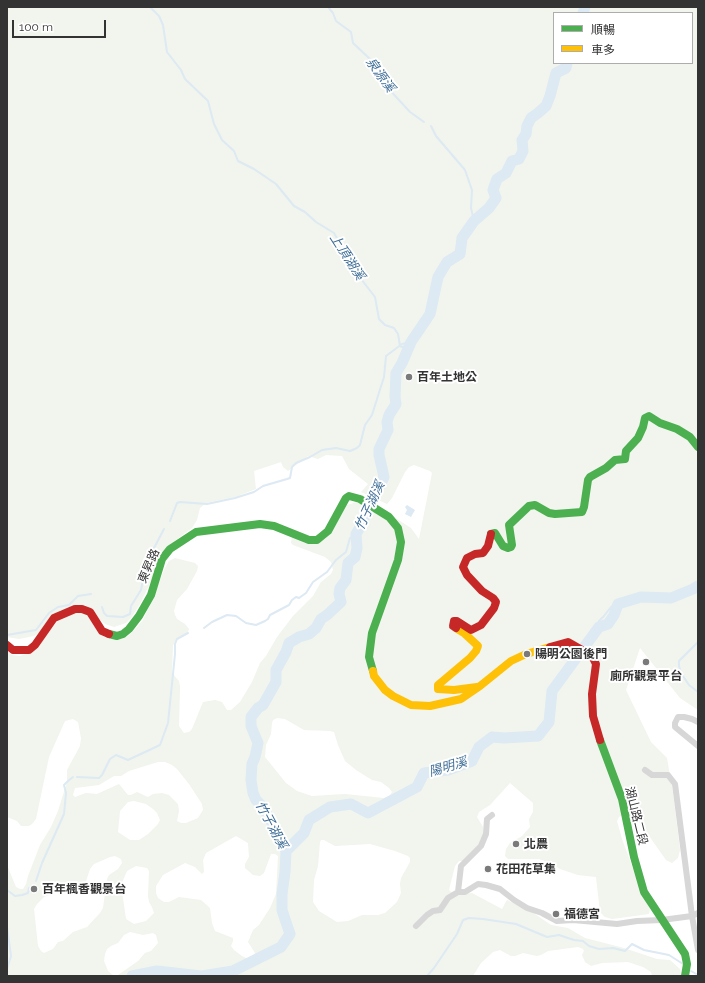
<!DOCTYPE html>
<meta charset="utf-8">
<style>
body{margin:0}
#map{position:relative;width:705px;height:983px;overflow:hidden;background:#fff;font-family:Raleway,"Noto Sans TC",sans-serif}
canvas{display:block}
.frame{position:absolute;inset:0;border:8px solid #333;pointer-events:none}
.legend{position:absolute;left:553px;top:12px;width:140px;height:52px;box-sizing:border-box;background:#fff;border:1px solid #adadad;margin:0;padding:5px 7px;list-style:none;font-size:12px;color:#333}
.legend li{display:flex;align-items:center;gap:8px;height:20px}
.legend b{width:20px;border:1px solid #adadad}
.scale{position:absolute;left:12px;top:20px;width:94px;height:18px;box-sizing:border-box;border:2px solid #333;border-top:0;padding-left:5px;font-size:12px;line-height:14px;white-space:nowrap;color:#333;-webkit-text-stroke:3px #fff;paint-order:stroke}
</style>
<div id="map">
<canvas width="705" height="983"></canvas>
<div class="frame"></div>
<ul class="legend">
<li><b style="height:5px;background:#4caf50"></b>順暢</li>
<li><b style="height:5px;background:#ffc107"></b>車多</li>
</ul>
<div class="scale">100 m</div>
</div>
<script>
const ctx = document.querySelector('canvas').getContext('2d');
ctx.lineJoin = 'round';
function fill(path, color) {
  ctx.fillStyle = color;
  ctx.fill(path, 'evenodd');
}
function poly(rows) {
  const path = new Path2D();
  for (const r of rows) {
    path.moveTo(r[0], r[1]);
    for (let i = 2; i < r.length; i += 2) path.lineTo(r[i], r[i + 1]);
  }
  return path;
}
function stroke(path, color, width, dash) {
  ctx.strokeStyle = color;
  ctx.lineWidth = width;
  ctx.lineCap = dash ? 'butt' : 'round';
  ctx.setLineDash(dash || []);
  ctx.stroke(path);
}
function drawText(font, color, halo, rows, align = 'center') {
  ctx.font = font + ' Raleway,"Noto Sans TC",sans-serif';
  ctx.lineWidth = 4;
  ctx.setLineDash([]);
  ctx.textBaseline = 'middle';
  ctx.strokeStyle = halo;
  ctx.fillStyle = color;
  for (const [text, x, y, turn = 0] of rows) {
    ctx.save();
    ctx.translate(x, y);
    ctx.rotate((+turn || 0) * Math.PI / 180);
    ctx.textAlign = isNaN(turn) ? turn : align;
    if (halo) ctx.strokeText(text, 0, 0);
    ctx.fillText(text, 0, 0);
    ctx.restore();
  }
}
fill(poly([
 [7,7,698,7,698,710,680,698,640,648,626,690,651,742,667,758,673,793,680,850,678,858,672,863,666,860,640,823,633,818,622,815,619,817,617,821,622,839,642,893,650,909,649,914,612,919,605,917,600,912,596,877,578,875,560,869,551,863,539,859,508,859,505,856,506,849,510,843,522,836,530,827,529,819,533,812,533,803,510,783,490,805,479,812,477,817,483,827,483,834,480,844,463,861,459,861,455,866,449,890,451,892,459,894,472,893,502,909,507,900,532,912,551,925,568,928,585,938,624,948,657,959,670,960,680,969,681,976,652,976,651,972,643,967,628,962,602,963,591,966,585,962,582,955,584,951,583,949,578,947,548,951,541,955,537,956,523,953,515,956,511,956,500,950,493,952,481,963,473,976,114,976,118,975,138,961,145,953,151,951,158,943,156,935,153,933,143,935,130,932,124,935,118,943,111,946,107,949,105,954,104,961,108,971,114,976,7,976,7,865,16,887,20,889,23,889,26,884,28,876,40,845,51,827,58,811,67,782,67,770,80,746,81,738,78,722,73,719,65,721,49,757,36,819,32,824,29,826,21,826,17,821,7,817,7,651,12,655,20,656,32,652,58,621,69,614,75,612,83,613,89,617,100,635,110,639,121,639,128,636,137,627,143,620,165,568,169,561,175,558,195,563,198,566,197,571,187,589,177,600,174,611,175,615,177,619,185,624,189,629,188,632,178,638,173,645,172,673,179,681,180,687,179,726,184,733,189,732,192,729,203,702,215,700,222,702,227,710,231,710,240,702,252,682,260,663,266,656,277,637,293,616,313,596,321,582,331,574,333,570,331,562,325,557,293,545,291,543,292,537,305,543,316,543,325,539,332,531,347,505,357,502,387,517,397,519,411,528,419,539,432,473,430,471,414,465,409,467,405,472,392,498,387,504,361,492,368,484,349,469,342,456,326,455,318,459,308,456,288,471,283,467,281,462,254,471,256,489,235,497,206,503,200,508,197,520,192,528,168,546,140,604,131,618,126,623,114,627,105,624,100,620,92,609,85,605,80,605,34,636,19,639,7,637],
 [554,13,692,13,692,63,554,63],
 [277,718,285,719,304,730,330,731,334,732,338,745,345,761,356,770,372,780,381,782,389,788,392,792,390,795,384,798,345,794,312,796,297,791,286,783,265,757,266,745,271,734,272,723,273,720],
 [158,762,165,762,172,765,177,769,189,784,202,804,203,810,198,818,186,823,181,823,177,821,179,811,178,804,169,795,162,793,153,794,148,797,137,792,131,795,128,795,119,784,97,794,86,793,75,797,73,795,75,788,99,785,114,776,121,776,129,771],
 [134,801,146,804,153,809,157,813,160,820,158,824,148,834,139,840,130,840,118,832,120,811,128,802],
 [236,836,248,843,249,857,245,864,245,868,253,875,260,876,264,873,271,854,275,854,278,856,276,894,270,908,259,925,253,930,248,942,255,953,250,960,242,956,234,950,231,946,233,941,233,938,215,931,212,923,210,908,201,900,179,897,169,902,164,902,158,898,156,893,156,886,163,875,185,863,195,867,202,874,204,872,203,860,206,853],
 [321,840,324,840,335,846,370,844,395,851,408,856,410,858,410,862,401,878,400,884,401,893,397,902,385,913,378,915,362,915,348,921,337,922,319,911,313,902,314,880,318,866,320,842],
 [115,856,121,859,122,863,118,869,109,875,107,879,103,908,100,913,87,927,73,932,63,941,58,942,53,949,44,953,41,951,38,946,35,918,34,909,37,904,44,897,57,892,64,890,76,892,85,884,90,869,94,864,110,857],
 [136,866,147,868,149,871,148,896,149,902,152,907,154,913,146,921,134,924,126,919,121,885,127,871]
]), '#f1f5ed');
fill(poly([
 [407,505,415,510,411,517,405,514,407,510,405,507]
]), '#dde9f3');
stroke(poly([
 [150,7,159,16,163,25,167,52,181,70,185,79,208,101,214,124,222,140,234,151,238,161,254,169,276,184,294,206,305,212,316,222,334,233,345,253,350,256,354,268,358,275,375,297,379,319,385,325,394,328,398,334,400,346,407,349],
 [328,7,333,13,336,21,351,32,353,43,370,59,378,76,387,87,410,112,424,122],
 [431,126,436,136,465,170,472,190,471,208,474,221],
 [170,521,177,503,180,502,207,504,235,498,254,492,263,486,287,479,290,478,292,467,296,463,310,457,322,450,336,448,350,451,357,448,360,445,365,425,372,415,377,399,384,377,386,356,402,344,411,342],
 [102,607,104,613,107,616,123,617,130,614,131,606,141,590,146,565,152,558,154,548,164,529],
 [599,627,599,621,604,616,611,607,618,604],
 [204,628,212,622,227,615,236,616,246,623,256,625,265,621,268,619,270,615,289,605,292,600,296,597,299,598,306,593,313,582,327,572,336,560,346,552,350,538,356,534],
 [7,635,36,630,49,613,58,607,69,605,78,596,91,594],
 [698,642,679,661,679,666,681,673,689,685,698,692],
 [77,777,99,778,102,775,110,759,116,755,128,760,160,745,168,723,175,654,175,644,177,639,188,633],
 [36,881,42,863,64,814,66,793,64,785,68,781,73,777],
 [7,890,15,896,22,895,28,893,29,888,33,888],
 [7,927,11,956,7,969],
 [691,971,698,975],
 [427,976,434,968,457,934,463,920,469,918,483,919,516,924,547,937,559,935,574,940,583,941,589,946,599,949,613,948,625,951,632,944,644,950,669,955,683,964]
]), '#dde9f3', 2);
stroke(poly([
 [583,13,585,7],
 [286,851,304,833,309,820,330,807,351,804,368,813,417,787,424,773,448,770,472,761,479,747,492,737,504,738,538,736,549,722,552,691,599,627,608,624,614,615,618,604,641,597,671,598,693,589,698,586],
 [132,976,157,971,201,976],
 [202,976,233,971,281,947,290,934,282,910,282,894,285,872,286,851,271,821,262,806,256,800,253,793,251,780,252,764,255,757,258,743,251,726,251,717,258,708,263,705,276,682,276,670,286,652,289,643,299,637,309,634,316,628,321,619,327,615,341,602,339,594,340,588,346,580,348,563,355,557,357,548,356,534,362,524,372,495,378,489,384,477,379,455,379,449,388,430,387,422,389,415,396,404,395,397,396,373,402,363,411,342,430,314,438,277,447,262,460,254,462,238,474,221,489,208,496,198,493,190,497,179,506,173,512,161,519,159,523,151,522,140,526,134,527,126,531,118,538,113,546,106,550,96,556,73,566,68,567,63]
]), '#dde9f3', 11);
stroke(poly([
 [698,722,692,719,684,717,678,717,675,723,675,727,681,732,698,746],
 [645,770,652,775,668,775,675,784,692,916,698,950],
 [458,892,461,866,481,846,486,834,487,819,492,815],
 [416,926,427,915,433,911,440,910,448,898,458,892,465,892,478,884,486,885,500,889,514,900,527,908,542,913,557,921,573,920,617,924,637,921,662,920,692,916,698,913]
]), '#d7d7d7', 6);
stroke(poly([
 [491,534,495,533,503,546,508,548,511,547,512,545,509,525,529,506,535,505,549,513,555,514,582,512,584,507,588,480,590,477,606,468,615,460,625,459,626,451,638,438,643,427,645,418,649,416,660,423,677,429,690,437,698,447],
 [109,634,117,636,123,634,129,629,139,616,151,595,162,559,170,549,196,532,260,524,274,526,309,540,317,540,328,531,346,498,349,496,360,499,389,517,398,528,401,542,398,560,372,633,369,657,373,671],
 [600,740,622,799,634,857,644,892,685,954,687,964,685,976]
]), '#4caf50', 8);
stroke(poly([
 [456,628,464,633,478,646,476,651,470,658,438,685,438,689,454,690,477,687],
 [373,671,374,676,385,690,393,696,411,705,430,706,461,699,480,686,511,661,526,654,550,647]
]), '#ffc107', 8);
stroke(poly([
 [456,628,453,626,454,621,457,621,471,630,481,625,494,608,496,602,493,598,482,591,467,575,463,567,467,558,475,554,483,553,488,546,491,534],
 [7,645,13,650,29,650,35,645,54,618,75,609,82,609,90,612,102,631,109,634],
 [550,647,568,642,589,654,593,658,596,664,592,694,593,716,600,740]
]), '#c62828', 8);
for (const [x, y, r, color] of [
 [409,377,4,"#7a7a7a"],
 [527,654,4,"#7a7a7a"],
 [646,662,4,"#7a7a7a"],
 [516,844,4,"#7a7a7a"],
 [488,869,4,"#7a7a7a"],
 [34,889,4,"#7a7a7a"],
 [556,914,4,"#7a7a7a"]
]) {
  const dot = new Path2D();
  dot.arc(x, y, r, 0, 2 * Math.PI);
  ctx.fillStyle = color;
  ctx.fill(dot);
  stroke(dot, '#fff', 1.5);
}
drawText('bold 12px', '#333', '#fff', [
 ["百年土地公",417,377],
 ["陽明公園後門",535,654],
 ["廁所觀景平台",646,676,"center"],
 ["北農",524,844],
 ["花田花草集",496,869],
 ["百年楓香觀景台",42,889],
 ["福德宮",564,914]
], 'left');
drawText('12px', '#333', '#fff', [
 ["東昇路",149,566,-67],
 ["湖山路二段",636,816,76]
]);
drawText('italic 13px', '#3f6e97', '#fff', [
 ["泉源溪",380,75,54],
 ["上頂湖溪",347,257,57],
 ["竹子湖溪",370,506,-65],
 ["陽明溪",448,767,-16],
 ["竹子湖溪",271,825,62]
]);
</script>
